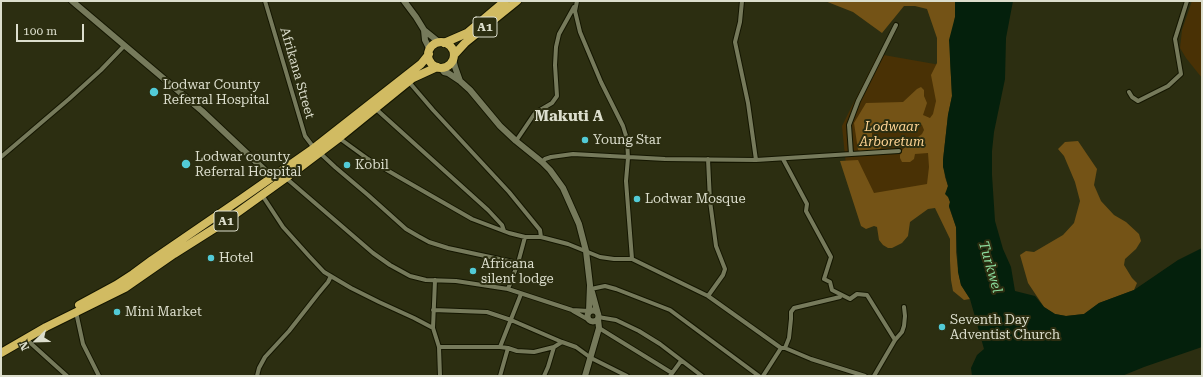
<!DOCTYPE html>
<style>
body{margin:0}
#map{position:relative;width:1203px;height:377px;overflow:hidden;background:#2c2e11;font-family:"Roboto Serif",serif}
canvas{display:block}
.frame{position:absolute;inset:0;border:2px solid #dcdecd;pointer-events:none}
.north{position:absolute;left:16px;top:321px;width:40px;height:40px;-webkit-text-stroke:3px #2c2e11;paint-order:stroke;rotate:247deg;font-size:11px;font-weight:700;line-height:16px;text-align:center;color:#dcdecd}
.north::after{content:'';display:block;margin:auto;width:14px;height:18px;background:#dcdecd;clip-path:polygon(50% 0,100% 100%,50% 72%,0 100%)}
.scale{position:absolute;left:16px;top:24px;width:68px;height:18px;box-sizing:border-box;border:2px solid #dcdecd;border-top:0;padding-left:5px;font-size:12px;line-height:14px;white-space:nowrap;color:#dcdecd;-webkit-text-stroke:3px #2c2e11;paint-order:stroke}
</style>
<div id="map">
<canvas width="1203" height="377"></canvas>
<div class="frame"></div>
<div class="north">N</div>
<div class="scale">100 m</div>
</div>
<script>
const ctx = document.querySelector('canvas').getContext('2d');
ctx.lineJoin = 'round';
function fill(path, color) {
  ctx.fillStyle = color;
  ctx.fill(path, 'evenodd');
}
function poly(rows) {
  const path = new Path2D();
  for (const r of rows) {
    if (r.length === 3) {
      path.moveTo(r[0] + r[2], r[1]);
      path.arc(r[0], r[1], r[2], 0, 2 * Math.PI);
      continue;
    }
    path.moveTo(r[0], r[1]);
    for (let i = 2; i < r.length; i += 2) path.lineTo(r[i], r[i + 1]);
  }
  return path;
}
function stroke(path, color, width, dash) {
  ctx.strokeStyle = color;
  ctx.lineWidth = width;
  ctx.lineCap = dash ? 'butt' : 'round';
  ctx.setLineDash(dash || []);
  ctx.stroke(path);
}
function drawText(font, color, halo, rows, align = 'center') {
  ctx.font = font + ' "Roboto Serif",serif';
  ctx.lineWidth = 4;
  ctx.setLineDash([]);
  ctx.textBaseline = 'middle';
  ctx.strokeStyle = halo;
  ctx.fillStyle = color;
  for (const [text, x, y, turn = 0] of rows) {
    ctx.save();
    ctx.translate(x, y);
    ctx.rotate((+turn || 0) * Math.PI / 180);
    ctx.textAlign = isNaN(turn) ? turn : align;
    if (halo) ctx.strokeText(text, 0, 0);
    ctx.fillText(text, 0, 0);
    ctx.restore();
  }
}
fill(poly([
 [1192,1,1202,1,1202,78,1186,58,1180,48,1182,30],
 [878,54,946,66,936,195,859,212,846,166,842,126]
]), '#493105');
fill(poly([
 [825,1,955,1,955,17,950,58,952,96,948,115,943,160,945,177,948,186,947,190,950,202,949,207,956,227,956,252,959,276,961,285,970,299,964,300,953,291,951,280,950,261,950,239,935,208,928,209,910,222,908,236,902,243,892,248,888,248,883,245,879,240,877,227,874,226,866,229,861,226,840,161,858,160,874,193,927,184,929,167,928,153,915,154,914,159,910,162,902,162,900,158,900,155,903,149,922,134,924,130,922,125,919,123,909,124,898,129,872,128,872,136,876,145,882,146,880,149,865,153,858,150,854,123,866,103,903,102,917,89,921,87,924,90,924,96,927,103,923,115,930,118,933,114,936,101,931,75,937,63,937,38,927,9,915,6,904,6,882,33,853,12],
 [1078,141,1097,169,1094,185,1101,201,1114,215,1126,222,1139,234,1141,241,1136,249,1125,259,1124,265,1132,278,1137,283,1134,290,1099,303,1084,314,1066,316,1055,314,1044,307,1028,283,1020,255,1026,251,1034,252,1063,235,1074,223,1080,201,1075,182,1064,156,1058,149,1065,142]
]), '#745316');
fill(poly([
 [955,1,1013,1,1006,38,1005,79,994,132,992,151,992,175,995,221,1003,249,1011,267,1015,291,1035,296,1044,307,1055,314,1066,316,1084,314,1099,303,1134,290,1178,260,1202,248,1202,347,1144,367,1122,376,972,376,971,368,977,355,984,349,970,299,961,285,958,272,956,227,949,206,950,202,948,197,945,194,948,186,943,167,943,160,948,115,952,96,949,40,955,17]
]), '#04200c');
const street = poly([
 [265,1,305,136,314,148],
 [577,1,575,11,580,32,601,82,623,126,627,139,628,158,626,181,632,259],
 [742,1,740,22,735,42,748,103,756,160],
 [409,82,433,110,509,192,540,230,541,237],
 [1129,92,1132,97,1138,101,1168,86,1181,74,1175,39,1187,1],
 [376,109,488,210,502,225,504,231],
 [339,138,368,159,404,180,472,219,509,233,525,237,541,237,568,244,600,257,614,259,632,259,708,296,781,348,785,348,811,359,865,376],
 [516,141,535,113,552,103,557,96,555,65,556,47,559,34,574,7],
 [320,153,335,167,368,195,406,229,418,236,429,242,448,248,518,263],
 [851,154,849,125,858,101,896,25],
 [1,157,69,99,101,70,124,46],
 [708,159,710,201,716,246,725,269,723,275,708,296],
 [783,159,807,204,806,211,831,257,824,279,830,282,832,290,850,299,857,294,867,295,895,340],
 [542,162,545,159,551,157,573,154,665,159,756,160,899,151],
 [286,178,373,253,390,265,410,276,426,280,456,281,508,289,572,310,589,311],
 [262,195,283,227,309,256,324,272,351,288,379,302,414,318,433,328],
 [435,280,433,328,439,347,440,376],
 [508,289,518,263,525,237],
 [591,289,605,286,616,289,670,310,759,376],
 [433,310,487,312,511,320,562,342],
 [573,311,589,320],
 [76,312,83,344,99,376],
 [598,317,616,320,639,331,660,344,702,376],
 [599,328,672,373],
 [26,339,67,376],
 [439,347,500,347,508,348,517,351,534,352,554,347,562,342,576,347,591,358,627,376],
 [500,347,521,294],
 [785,348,789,338,791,319,791,312,794,308,840,297],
 [257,376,259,368,265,357,289,331,318,294,328,282,331,276],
 [500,376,508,348],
 [544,376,548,367,554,347],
 [670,376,681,361],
 [763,376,781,348],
 [874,376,895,340,902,332,904,326,905,316,904,307]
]);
const secondary = poly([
 [72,1,202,111,272,177],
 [404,1,416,17,424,30,425,40,430,50],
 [424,30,440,43],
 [453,59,455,67,460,81],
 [441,68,444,72,448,73,460,81,470,90,500,126,516,141,542,162,550,170,563,188,579,224,586,251,590,285,589,311],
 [592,292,598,314],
 [593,316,5.5],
 [585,376,599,328,598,319]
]);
const highway = poly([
 [441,55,13],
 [444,43,467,33,505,1],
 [454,55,465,43,517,1],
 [79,305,116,285,133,274,152,260,241,199,314,148,421,64,429,54],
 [1,353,46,327,125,288,174,254,223,223,294,172,339,138,413,78,437,67]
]);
stroke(street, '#141600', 6);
stroke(secondary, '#141600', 8);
stroke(highway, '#141600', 10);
stroke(street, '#767a5b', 4);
stroke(secondary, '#767a5b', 6);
stroke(highway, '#d1bb62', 8);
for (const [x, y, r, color] of [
 [154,92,5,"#52cbd7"],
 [585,140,4,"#52cbd7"],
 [186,164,5,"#52cbd7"],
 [347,165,4,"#52cbd7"],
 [637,199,4,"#52cbd7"],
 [211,258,4,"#52cbd7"],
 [473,271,4,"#52cbd7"],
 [117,312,4,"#52cbd7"],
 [942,327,4,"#52cbd7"]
]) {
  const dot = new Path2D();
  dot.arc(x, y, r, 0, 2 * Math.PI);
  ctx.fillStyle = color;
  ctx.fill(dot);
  stroke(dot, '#2c2e11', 1.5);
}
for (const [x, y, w] of [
 [485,27,24],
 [226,221,24]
]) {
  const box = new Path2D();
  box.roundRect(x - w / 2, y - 10, w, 20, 3);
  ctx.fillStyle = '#2c2e11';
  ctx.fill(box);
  stroke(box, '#dcdecd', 1);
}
drawText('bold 12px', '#dcdecd', null, [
 ["A1",485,27],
 ["A1",226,221]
]);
drawText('13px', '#dcdecd', '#2c2e11', [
 ["Afrikana Street",297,73,74]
]);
drawText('13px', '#dcdecd', '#2c2e11', [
 ["Lodwar County",163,85],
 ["Referral Hospital",163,100],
 ["Young Star",593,140],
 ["Lodwar county",195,157],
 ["Referral Hospital",195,172],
 ["Kobil",355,165],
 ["Lodwar Mosque",645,199],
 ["Hotel",219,258],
 ["Africana",481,264],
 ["silent lodge",481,279],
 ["Mini Market",125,312],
 ["Seventh Day",950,320],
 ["Adventist Church",950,335]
], 'left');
drawText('italic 13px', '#fed494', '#2c2e11', [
 ["Lodwaar",892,127],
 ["Arboretum",892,142]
]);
drawText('italic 14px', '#8ad99b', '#2c2e11', [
 ["Turkwel",990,267,74]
]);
drawText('bold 15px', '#dcdecd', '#2c2e11', [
 ["Makuti A",569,117]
]);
</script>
